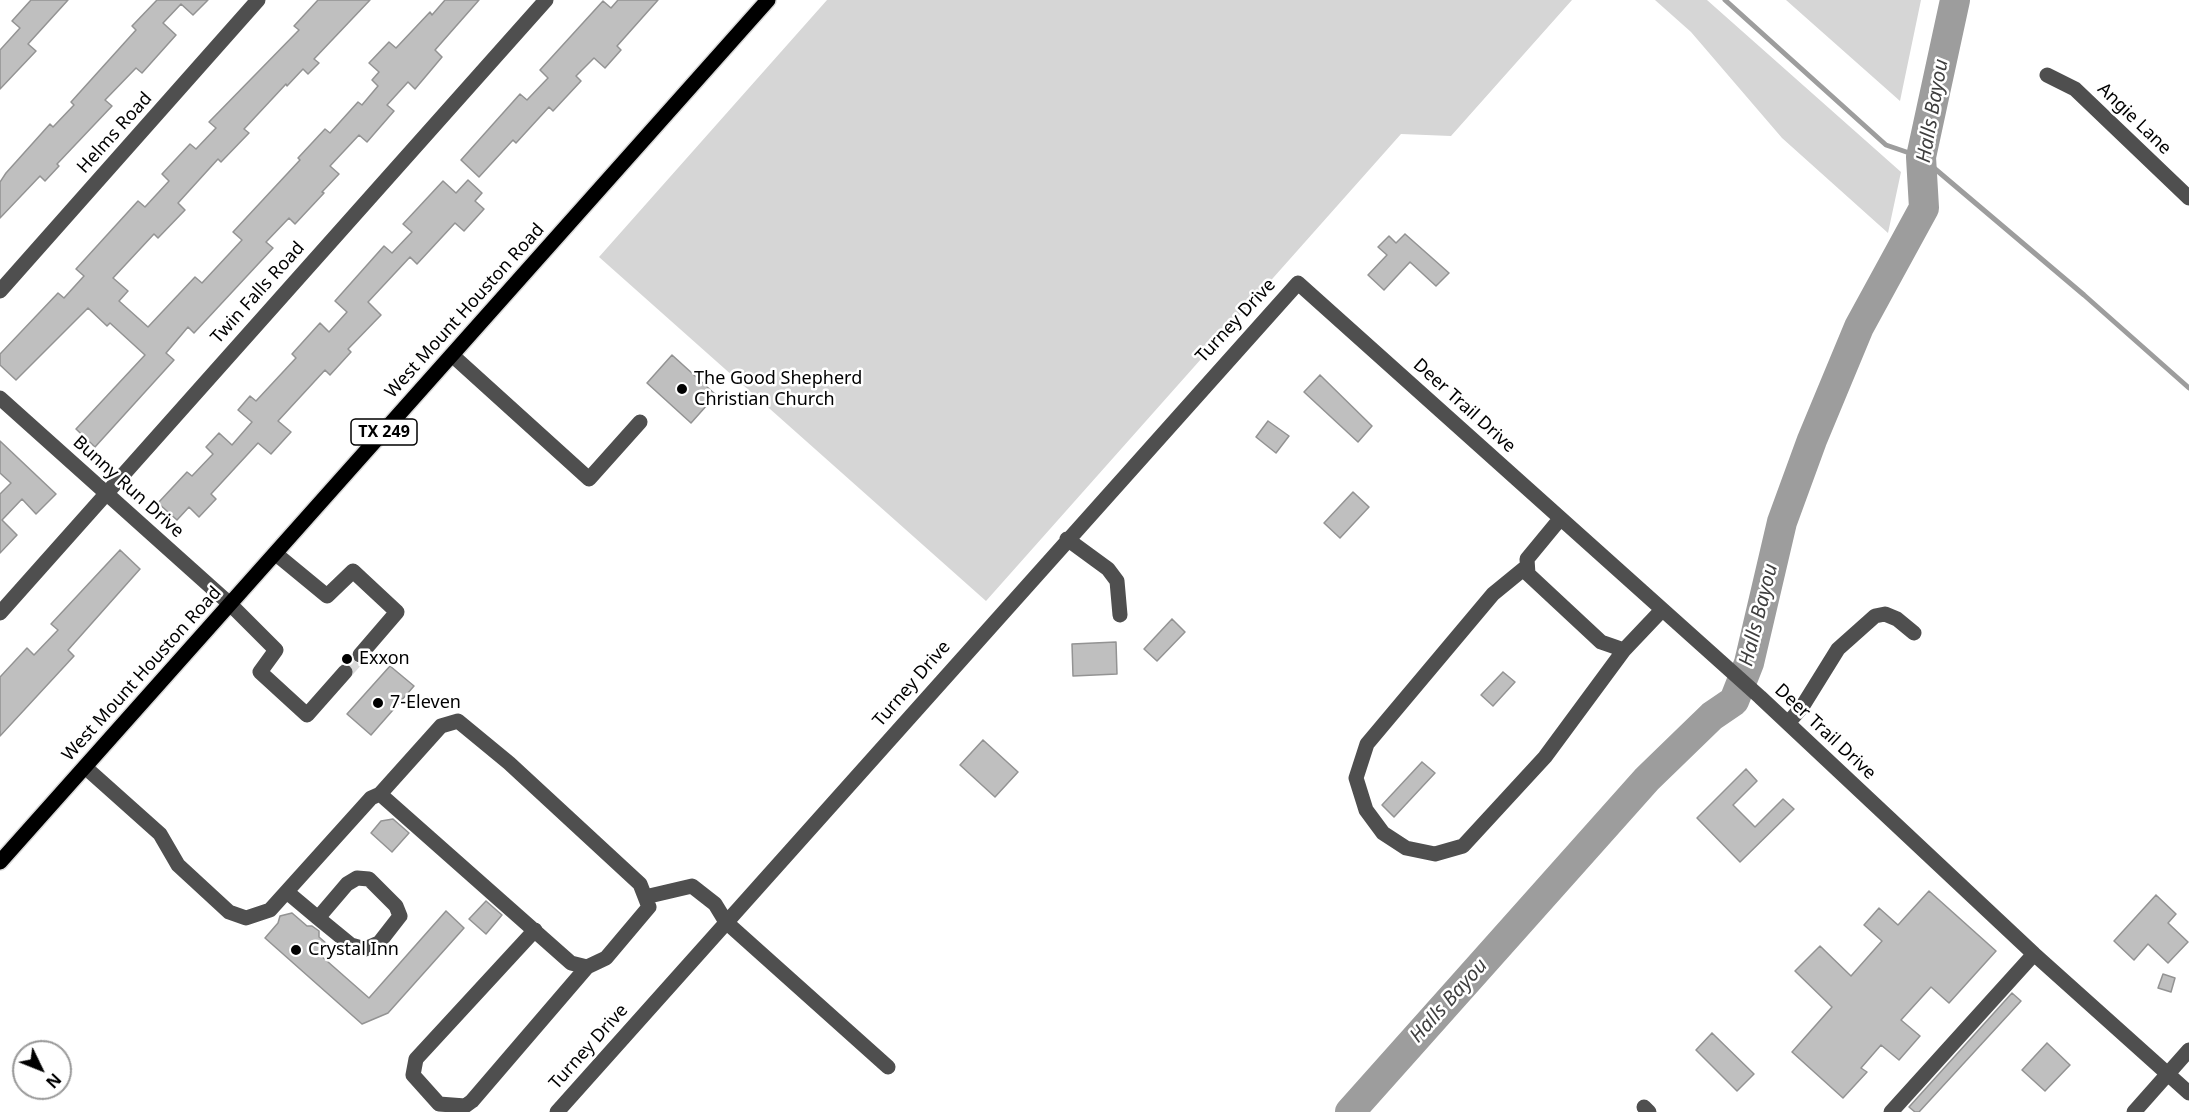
<!DOCTYPE html>
<style>
body{margin:0}
#map{position:relative;width:2189px;height:1112px;overflow:hidden;background:#fff;font-family:"Noto Sans",sans-serif}
canvas{display:block}
.north{position:absolute;left:12px;top:1040px;width:60px;height:60px;box-sizing:border-box;background:#fff;border:2px solid #999;border-radius:50%;rotate:133deg;font-size:16px;font-weight:700;line-height:24px;text-align:center;color:#000}
.north::after{content:'';display:block;margin:auto;width:21px;height:27px;background:#000;clip-path:polygon(50% 0,100% 100%,50% 72%,0 100%)}
</style>
<div id="map">
<canvas width="2189" height="1112"></canvas>
<div class="north">N</div>
</div>
<script>
const ctx = document.querySelector('canvas').getContext('2d');
ctx.lineJoin = 'round';
function fill(path, color) {
  ctx.fillStyle = color;
  ctx.fill(path, 'evenodd');
}
function poly(rows) {
  const path = new Path2D();
  for (const r of rows) {
    path.moveTo(r[0], r[1]);
    for (let i = 2; i < r.length; i += 2) path.lineTo(r[i], r[i + 1]);
  }
  return path;
}
function stroke(path, color, width, dash) {
  ctx.strokeStyle = color;
  ctx.lineWidth = width;
  ctx.lineCap = dash ? 'butt' : 'round';
  ctx.setLineDash(dash || []);
  ctx.stroke(path);
}
function drawText(font, color, halo, rows, align = 'center') {
  ctx.font = font + ' "Noto Sans",sans-serif';
  ctx.lineWidth = 5;
  ctx.setLineDash([]);
  ctx.textBaseline = 'middle';
  ctx.strokeStyle = halo;
  ctx.fillStyle = color;
  for (const [text, x, y, turn = 0] of rows) {
    ctx.save();
    ctx.translate(x, y);
    ctx.rotate((+turn || 0) * Math.PI / 180);
    ctx.textAlign = isNaN(turn) ? turn : align;
    if (halo) ctx.strokeText(text, 0, 0);
    ctx.fillText(text, 0, 0);
    ctx.restore();
  }
}
fill(poly([
 [827,0,1572,0,1451,136,1401,134,986,601,599,257],
 [1655,0,1707,0,1901,172,1888,233,1782,138,1691,32],
 [1786,0,1921,0,1900,101]
]), '#d6d6d6');
stroke(poly([
 [1725,0,1886,145,1921,157,2084,295,2189,388]
]), '#9d9d9d', 5);
stroke(poly([
 [1350,1112,1647,779,1712,716,1734,701,1749,663,1782,522,1812,440,1859,327,1924,208,1921,157,1955,0]
]), '#9d9d9d', 30);
const building = poly([
 [31,0,68,0,28,44,36,51,0,89,0,50,20,28,12,21,31,0],
 [157,0,208,0,193,15,181,4,163,23,176,35,142,73,136,68,105,100,112,106,57,164,59,166,45,181,40,176,0,218,0,182,6,173,50,124,53,127,74,105,71,102,136,30,132,26,157,0],
 [318,0,370,0,314,59,319,63,308,74,303,69,287,86,286,84,244,129,249,133,221,162,218,159,178,203,185,210,158,238,154,234,113,278,128,291,119,301,148,327,195,277,202,283,242,240,233,232,300,160,298,158,325,129,330,133,358,102,362,105,378,86,372,80,379,72,369,63,389,42,396,48,430,12,432,15,445,0,479,0,435,50,442,57,426,76,415,89,408,82,387,105,394,111,367,142,359,135,330,166,339,174,322,192,324,193,295,224,289,218,266,242,273,248,194,333,188,327,166,353,174,360,95,447,76,429,145,355,110,323,107,326,88,308,16,380,0,365,0,354,58,293,64,298,84,276,76,269,138,201,145,207,169,181,162,174,190,144,196,149,216,128,209,122,299,30,294,26,318,0],
 [618,0,658,0,617,46,621,50,605,68,594,58,576,76,581,81,553,111,549,107,516,143,513,140,479,177,461,160,520,94,527,100,548,78,540,70,603,1,611,8,618,0],
 [468,180,482,193,475,201,484,209,464,231,455,223,417,264,410,257,368,302,381,315,348,349,351,352,330,375,325,370,278,421,291,432,271,454,258,443,211,494,216,499,199,517,189,507,177,520,158,503,187,472,192,476,213,454,206,447,219,433,232,445,252,422,238,410,250,396,256,401,296,358,292,354,320,323,329,332,347,312,335,301,384,246,392,253,412,232,403,224,443,181,456,193,468,180],
 [1405,234,1449,273,1436,286,1410,262,1384,290,1368,275,1387,255,1378,247,1389,236,1396,243,1405,234],
 [672,355,716,395,691,423,647,383,672,355],
 [1320,375,1372,426,1358,442,1304,392,1320,375],
 [1268,421,1289,436,1276,453,1256,437,1268,421],
 [0,441,56,494,36,514,22,499,2,520,17,535,0,553,0,494,11,483,0,473,0,441],
 [1353,492,1369,507,1340,538,1324,523,1353,492],
 [120,550,140,569,68,650,74,656,0,736,0,677,27,648,34,655,58,630,51,624,120,550],
 [1172,619,1185,632,1157,661,1144,649,1172,619],
 [1116,642,1117,674,1073,676,1072,644,1116,642],
 [390,666,414,686,371,735,347,714,390,666],
 [1503,672,1515,682,1493,706,1481,695,1503,672],
 [983,740,1018,772,995,797,960,765,983,740],
 [1422,762,1435,773,1394,817,1382,805,1422,762],
 [1746,769,1757,781,1733,805,1755,827,1783,799,1794,809,1740,862,1697,818,1746,769],
 [393,819,409,833,392,852,371,833,381,821,393,819],
 [1929,891,1996,951,1949,1003,1931,987,1901,1020,1920,1036,1899,1060,1881,1045,1861,1068,1867,1072,1843,1098,1792,1052,1832,1007,1795,971,1820,946,1851,976,1882,941,1864,925,1879,908,1898,925,1929,891],
 [2156,895,2176,914,2168,923,2188,942,2168,963,2148,944,2134,960,2114,941,2156,895],
 [486,901,502,915,486,934,469,919,486,901],
 [446,911,464,928,388,1013,362,1024,265,938,278,923,280,916,292,913,307,926,312,926,319,931,319,937,327,944,319,954,369,998,446,911],
 [2163,974,2175,978,2171,992,2158,988,2163,974],
 [2012,993,2021,1001,1919,1112,1915,1112,1909,1107,2012,993],
 [1712,1033,1754,1074,1737,1091,1696,1050,1712,1033],
 [2047,1043,2070,1065,2045,1091,2022,1070,2047,1043]
]);
fill(building, '#bfbfbf');
stroke(building, '#939393', 1.5);
stroke(poly([
 [345,672,360,655]
]), '#d9d9d9', 15, [15, 8]);
const major = poly([
 [0,862,768,0]
]);
stroke(major, '#dbdbdb', 18);
stroke(poly([
 [2047,75,2075,89,2189,198],
 [0,291,258,0],
 [452,355,589,479,640,422],
 [0,398,231,605,276,650,260,672,307,715,345,672],
 [1560,519,1527,559,1528,574,1601,642,1624,650,1661,611],
 [1067,539,1108,569,1117,581,1120,615],
 [276,554,327,596,353,571,397,612,360,655],
 [1526,567,1493,594,1367,744,1356,778,1366,810,1383,833,1406,848,1435,854,1463,846,1545,757,1624,650],
 [0,613,546,0],
 [1788,723,1802,707,1838,649,1875,616,1885,614,1897,619,1914,633],
 [85,767,160,834,178,865,229,912,246,918,270,910,371,798,380,794,441,726,458,721,509,763,640,884,649,907,606,958,587,967,472,1101,465,1106,439,1104,413,1075,416,1059,535,930],
 [380,794,571,963,587,967],
 [287,892,318,918,351,945,365,949,379,943,400,916,396,906,369,879,357,878,347,884,318,918],
 [645,897,692,886,715,904,726,922,888,1067],
 [1644,1107,1649,1112],
 [557,1112,1298,283,1760,697,2034,954,2189,1093],
 [1891,1112,2034,954],
 [2134,1112,2189,1050]
]), '#4f4f4f', 15);
stroke(major, '#000', 15);
for (const [x, y, r, color] of [
 [682,389,6,"#000"],
 [347,659,6,"#000"],
 [378,703,6,"#000"],
 [296,950,6,"#000"]
]) {
  const dot = new Path2D();
  dot.arc(x, y, r, 0, 2 * Math.PI);
  ctx.fillStyle = color;
  ctx.fill(dot);
  stroke(dot, '#fff', 2);
}
for (const [x, y, w] of [
 [384,432,66]
]) {
  const box = new Path2D();
  box.roundRect(x - w / 2, y - 13, w, 26, 4.5);
  ctx.fillStyle = '#fff';
  ctx.fill(box);
  stroke(box, '#000', 1.5);
}
drawText('bold 16px', '#000', null, [
 ["TX 249",384,432]
]);
drawText('18px', '#000', '#fff', [
 ["Angie Lane",2134,119,44],
 ["Helms Road",115,133,-48],
 ["Twin Falls Road",258,293,-48],
 ["West Mount Houston Road",465,311,-48],
 ["Turney Drive",1236,321,-47],
 ["Deer Trail Drive",1464,406,42],
 ["Bunny Run Drive",128,487,42],
 ["West Mount Houston Road",142,674,-48],
 ["Turney Drive",912,684,-49],
 ["Deer Trail Drive",1825,732,43],
 ["Turney Drive",589,1047,-48]
]);
drawText('18px', '#000', '#fff', [
 ["The Good Shepherd",694,379],
 ["Christian Church",694,400],
 ["Exxon",359,659],
 ["7-Eleven",390,703],
 ["Crystal Inn",308,950]
], 'left');
drawText('italic 20px', '#3e3e3e', '#fff', [
 ["Halls Bayou",1933,111,-80],
 ["Halls Bayou",1759,615,-76],
 ["Halls Bayou",1449,1001,-48]
]);
</script>
